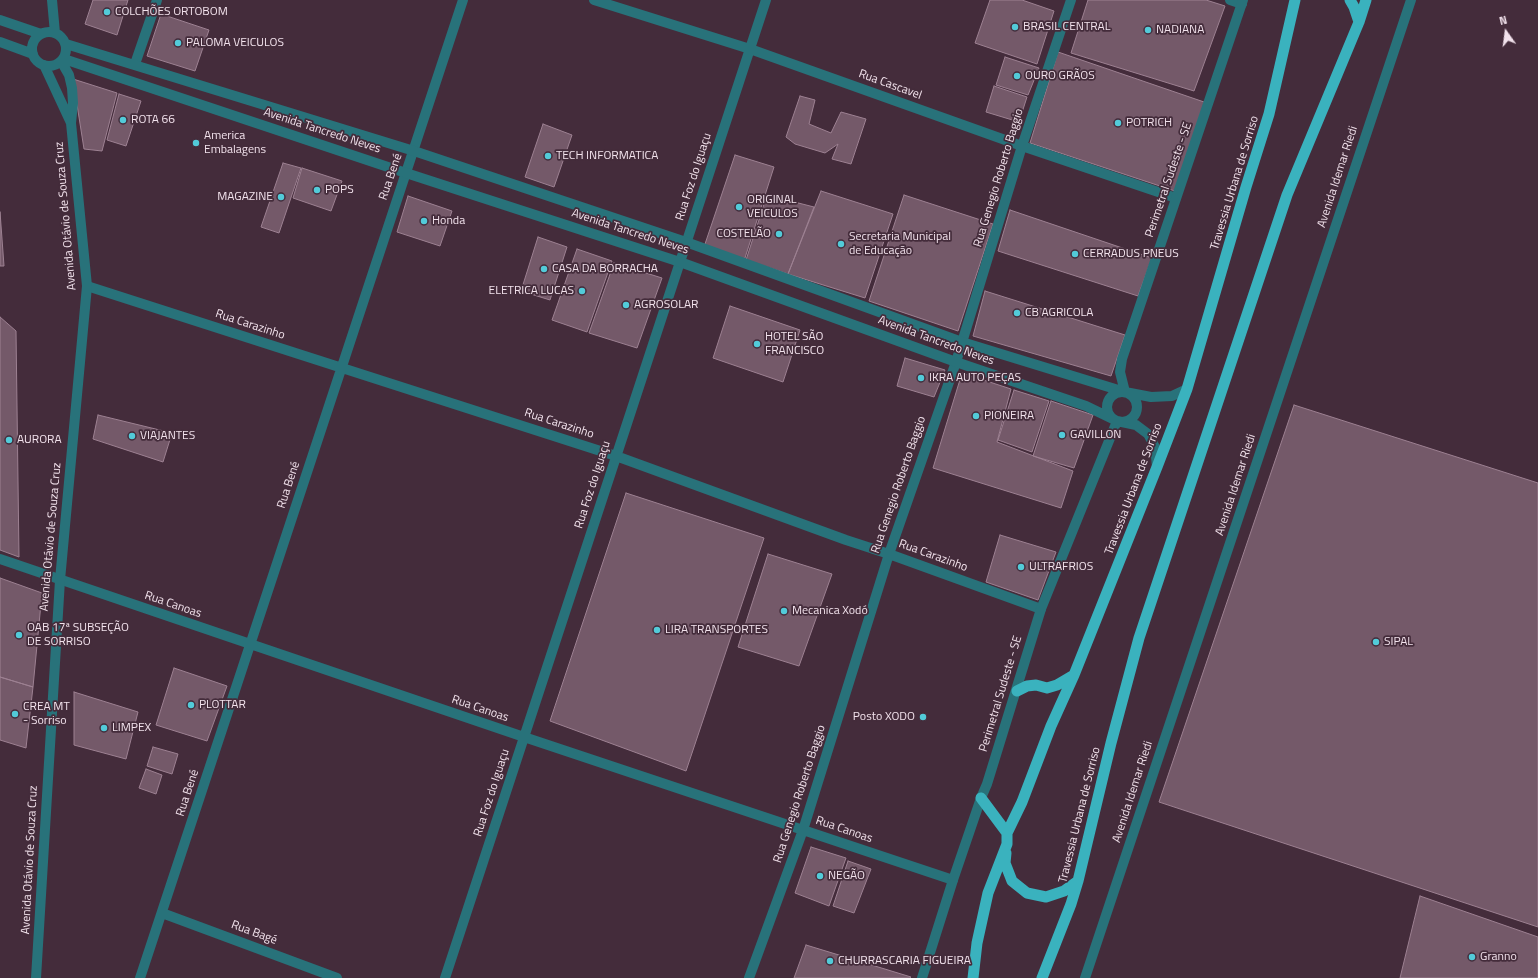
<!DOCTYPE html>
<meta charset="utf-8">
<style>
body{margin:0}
#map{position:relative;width:1538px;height:978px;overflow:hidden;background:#442c3b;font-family:"Titillium Web",sans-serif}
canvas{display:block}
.north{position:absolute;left:1486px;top:12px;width:40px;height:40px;-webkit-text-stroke:3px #442c3b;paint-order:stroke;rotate:346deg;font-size:11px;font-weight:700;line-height:16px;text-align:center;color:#f2e2ec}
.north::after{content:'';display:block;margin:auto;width:14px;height:18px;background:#f2e2ec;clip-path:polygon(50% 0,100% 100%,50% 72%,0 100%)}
</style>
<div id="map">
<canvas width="1538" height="978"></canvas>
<div class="north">N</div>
</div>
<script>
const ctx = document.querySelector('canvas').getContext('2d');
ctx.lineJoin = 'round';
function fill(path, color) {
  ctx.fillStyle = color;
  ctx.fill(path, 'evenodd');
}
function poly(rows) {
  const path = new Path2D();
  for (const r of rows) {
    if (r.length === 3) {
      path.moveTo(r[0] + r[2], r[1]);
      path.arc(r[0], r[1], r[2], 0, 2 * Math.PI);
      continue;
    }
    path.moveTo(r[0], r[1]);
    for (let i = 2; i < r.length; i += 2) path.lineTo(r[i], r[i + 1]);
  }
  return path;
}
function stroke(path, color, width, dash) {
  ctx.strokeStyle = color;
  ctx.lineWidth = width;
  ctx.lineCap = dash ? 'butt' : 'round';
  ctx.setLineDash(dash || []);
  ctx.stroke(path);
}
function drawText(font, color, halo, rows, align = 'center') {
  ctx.font = font + ' "Titillium Web",sans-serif';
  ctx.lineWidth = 3.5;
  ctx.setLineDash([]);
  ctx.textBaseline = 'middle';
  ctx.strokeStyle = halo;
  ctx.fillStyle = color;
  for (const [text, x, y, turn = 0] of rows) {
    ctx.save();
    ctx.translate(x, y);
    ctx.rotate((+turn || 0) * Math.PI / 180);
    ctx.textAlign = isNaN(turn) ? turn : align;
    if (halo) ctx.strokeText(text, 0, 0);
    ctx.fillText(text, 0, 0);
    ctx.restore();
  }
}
const building = poly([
 [93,0,128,0,117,35,85,24,93,0],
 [990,0,1022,0,1054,11,1037,64,975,43,990,0],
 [1088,0,1206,0,1225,6,1194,91,1071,53,1088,0],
 [161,14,209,30,195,71,147,56,161,14],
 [1058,52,1207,103,1175,191,1030,143,1058,52],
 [1005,57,1039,68,1028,95,996,85,1005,57],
 [73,79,117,93,102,151,84,149,73,79],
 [994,86,1027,97,1019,122,986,112,994,86],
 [119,94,141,101,126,146,107,140,119,94],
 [800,96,815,100,809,124,831,133,841,112,866,119,851,164,832,159,838,144,825,153,795,144,786,137,800,96],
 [543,124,572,135,554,187,525,177,543,124],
 [735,155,774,167,744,261,704,247,735,155],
 [283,163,301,168,279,233,261,227,283,163],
 [302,168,342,181,331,211,293,198,302,168],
 [821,191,893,214,865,298,788,274,821,191],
 [767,195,814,207,788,274,746,260,767,195],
 [904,195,993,224,958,331,869,301,904,195],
 [408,196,452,211,440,246,397,232,408,196],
 [1010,210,1152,258,1138,296,998,251,1010,210],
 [0,212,4,266,0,266,0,212],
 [538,237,567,247,550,300,521,291,538,237],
 [577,249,612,261,587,332,552,320,577,249],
 [614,263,662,278,637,348,589,333,614,263],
 [985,291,1125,335,1111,376,973,336,985,291],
 [730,306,800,330,783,382,713,358,730,306],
 [0,317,16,331,19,557,0,550,0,317],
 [905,358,945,370,934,397,897,386,905,358],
 [962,373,1011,389,997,442,1073,471,1061,508,933,468,962,373],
 [1014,390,1049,401,1032,452,998,440,1014,390],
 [1051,401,1093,415,1074,468,1033,456,1051,401],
 [1294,405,1538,483,1538,927,1159,802,1294,405],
 [98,415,172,433,163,462,93,439,98,415],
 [626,493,764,538,686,771,550,721,626,493],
 [1000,535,1056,552,1038,600,986,582,1000,535],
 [768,554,832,574,799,666,738,647,768,554],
 [0,578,42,593,33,687,0,677,0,578],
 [174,668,227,686,207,741,156,725,174,668],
 [0,677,33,687,26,748,0,740,0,677],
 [74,692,138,712,126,759,74,745,74,692],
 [153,747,178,754,172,774,147,766,153,747],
 [146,769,162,775,156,794,139,788,146,769],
 [811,847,846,858,829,906,795,893,811,847],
 [848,861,871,869,854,913,833,906,848,861],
 [1420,896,1538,937,1538,978,1400,978,1420,896],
 [806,945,911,977,910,978,794,978,806,945]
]);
fill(building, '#745969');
stroke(building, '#9d8192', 1);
stroke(poly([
 [594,0,750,49,1022,146,1176,198],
 [1230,0,1242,4],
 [135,64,157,0],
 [87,286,616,456,846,540,889,554,1041,609],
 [0,559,524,737,953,880],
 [162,913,337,978],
 [140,978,463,0],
 [445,978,766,0],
 [749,978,803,830,889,554,956,362,1022,146,1071,0]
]), '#28727a', 10);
stroke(poly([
 [52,0,55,33],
 [0,20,41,34],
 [49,49,17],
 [0,42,33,54],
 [66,44,414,151,686,242,962,342,1125,392,1151,397,1172,396,1187,389],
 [64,59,406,173,680,262,956,362,1086,406,1117,421,1136,425,1148,434,1155,447,1157,467],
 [44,65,71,123],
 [1122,407,15],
 [1125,392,1120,372,1122,359,1243,0],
 [36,978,60,580,87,286,71,123,73,103,72,88,69,75,61,61],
 [922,978,953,880,981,798,987,784,1041,609,1117,421],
 [1085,978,1411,0]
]), '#28727a', 10);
stroke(poly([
 [1350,0,1354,7,1359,22],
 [1017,691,1027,686,1036,685,1047,688,1057,685,1074,675],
 [981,798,1007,833],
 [1006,853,1005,863,1012,881,1027,893,1046,897,1064,891,1078,881],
 [973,978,977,943,988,893,1007,844,1007,833,1022,802,1051,726,1074,675,1157,467,1187,389,1246,187,1269,114,1295,0],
 [1042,978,1071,904,1078,881,1111,743,1139,638,1287,195,1359,22,1366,0]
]), '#3ab2be', 11);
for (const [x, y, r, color] of [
 [107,12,4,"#52cbd9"],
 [1015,27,4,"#52cbd9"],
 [1148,30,4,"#52cbd9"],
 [178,43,4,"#52cbd9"],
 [1017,76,4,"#52cbd9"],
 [123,120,4,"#52cbd9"],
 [1118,123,4,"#52cbd9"],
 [196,143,4,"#52cbd9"],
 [548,156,4,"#52cbd9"],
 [317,190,4,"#52cbd9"],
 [281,197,4,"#52cbd9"],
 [739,207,4,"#52cbd9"],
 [424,221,4,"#52cbd9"],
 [779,234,4,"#52cbd9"],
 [841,244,4,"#52cbd9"],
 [1075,254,4,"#52cbd9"],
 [544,269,4,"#52cbd9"],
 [582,291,4,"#52cbd9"],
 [626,305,4,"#52cbd9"],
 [1017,313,4,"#52cbd9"],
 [757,344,4,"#52cbd9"],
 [921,378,4,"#52cbd9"],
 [976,416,4,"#52cbd9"],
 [1062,435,4,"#52cbd9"],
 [132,436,4,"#52cbd9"],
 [9,440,4,"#52cbd9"],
 [1021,567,4,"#52cbd9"],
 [784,611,4,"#52cbd9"],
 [657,630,4,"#52cbd9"],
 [19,635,4,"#52cbd9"],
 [1376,642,4,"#52cbd9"],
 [191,705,4,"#52cbd9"],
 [15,714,4,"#52cbd9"],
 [923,717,4,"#52cbd9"],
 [104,728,4,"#52cbd9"],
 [820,876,4,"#52cbd9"],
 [1472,957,4,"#52cbd9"],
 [830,961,4,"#52cbd9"]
]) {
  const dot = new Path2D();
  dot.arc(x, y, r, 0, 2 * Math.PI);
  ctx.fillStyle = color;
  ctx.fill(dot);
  stroke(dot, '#442c3b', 1.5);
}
drawText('12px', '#f2e2ec', '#442c3b', [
 ["COLCHÕES ORTOBOM",115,12],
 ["BRASIL CENTRAL",1023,27],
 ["NADIANA",1156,30],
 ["PALOMA VEICULOS",186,43],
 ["OURO GRÃOS",1025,76],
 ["ROTA 66",131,120],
 ["POTRICH",1126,123],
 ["America",204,136],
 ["Embalagens",204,150],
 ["TECH INFORMATICA",556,156],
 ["POPS",325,190],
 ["MAGAZINE",273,197,"right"],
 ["ORIGINAL",747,200],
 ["VEICULOS",747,214],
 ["Honda",432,221],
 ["COSTELÃO",771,234,"right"],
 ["Secretaria Municipal",849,237],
 ["de Educação",849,251],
 ["CERRADUS PNEUS",1083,254],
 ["CASA DA BORRACHA",552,269],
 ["ELETRICA LUCAS",574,291,"right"],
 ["AGROSOLAR",634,305],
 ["CB AGRICOLA",1025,313],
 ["HOTEL SÃO",765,337],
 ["FRANCISCO",765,351],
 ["IKRA AUTO PEÇAS",929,378],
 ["PIONEIRA",984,416],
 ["GAVILLON",1070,435],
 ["VIAJANTES",140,436],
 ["AURORA",17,440],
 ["ULTRAFRIOS",1029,567],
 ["Mecanica Xodó",792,611],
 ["OAB 17ª SUBSEÇÃO",27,628],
 ["DE SORRISO",27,642],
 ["LIRA TRANSPORTES",665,630],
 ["SIPAL",1384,642],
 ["PLOTTAR",199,705],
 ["CREA MT",23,707],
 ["- Sorriso",23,721],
 ["Posto XODO",915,717,"right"],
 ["LIMPEX",112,728],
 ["NEGÃO",828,876],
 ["Granno",1480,957],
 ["CHURRASCARIA FIGUEIRA",838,961]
], 'left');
drawText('12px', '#f2e2ec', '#442c3b', [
 ["Rua Cascavel",890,85,20],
 ["Avenida Tancredo Neves",322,131,18],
 ["Rua Bené",391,177,-71],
 ["Rua Foz do Iguaçu",694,177,-72],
 ["Avenida Idemar Riedi",1338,177,-72],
 ["Rua Genegio Roberto Baggio",999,178,-73],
 ["Perimetral Sudeste - SE",1169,180,-71],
 ["Travessia Urbana de Sorriso",1235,183,-73],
 ["Avenida Otávio de Souza Cruz",66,216,-95],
 ["Avenida Tancredo Neves",630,232,18],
 ["Rua Carazinho",250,325,18],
 ["Avenida Tancredo Neves",936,341,20],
 ["Rua Carazinho",559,424,18],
 ["Rua Bené",289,485,-72],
 ["Rua Foz do Iguaçu",593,485,-72],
 ["Rua Genegio Roberto Baggio",899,485,-71],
 ["Avenida Idemar Riedi",1236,485,-72],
 ["Travessia Urbana de Sorriso",1134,489,-69],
 ["Avenida Otávio de Souza Cruz",51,537,-85],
 ["Rua Carazinho",933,556,20],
 ["Rua Canoas",173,605,19],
 ["Perimetral Sudeste - SE",1001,694,-73],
 ["Rua Canoas",480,709,19],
 ["Avenida Idemar Riedi",1133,792,-72],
 ["Rua Bené",188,793,-72],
 ["Rua Foz do Iguaçu",492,793,-72],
 ["Rua Genegio Roberto Baggio",800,794,-72],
 ["Travessia Urbana de Sorriso",1080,815,-76],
 ["Rua Canoas",844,830,19],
 ["Avenida Otávio de Souza Cruz",30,860,-87],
 ["Rua Bagé",254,933,20]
]);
</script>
